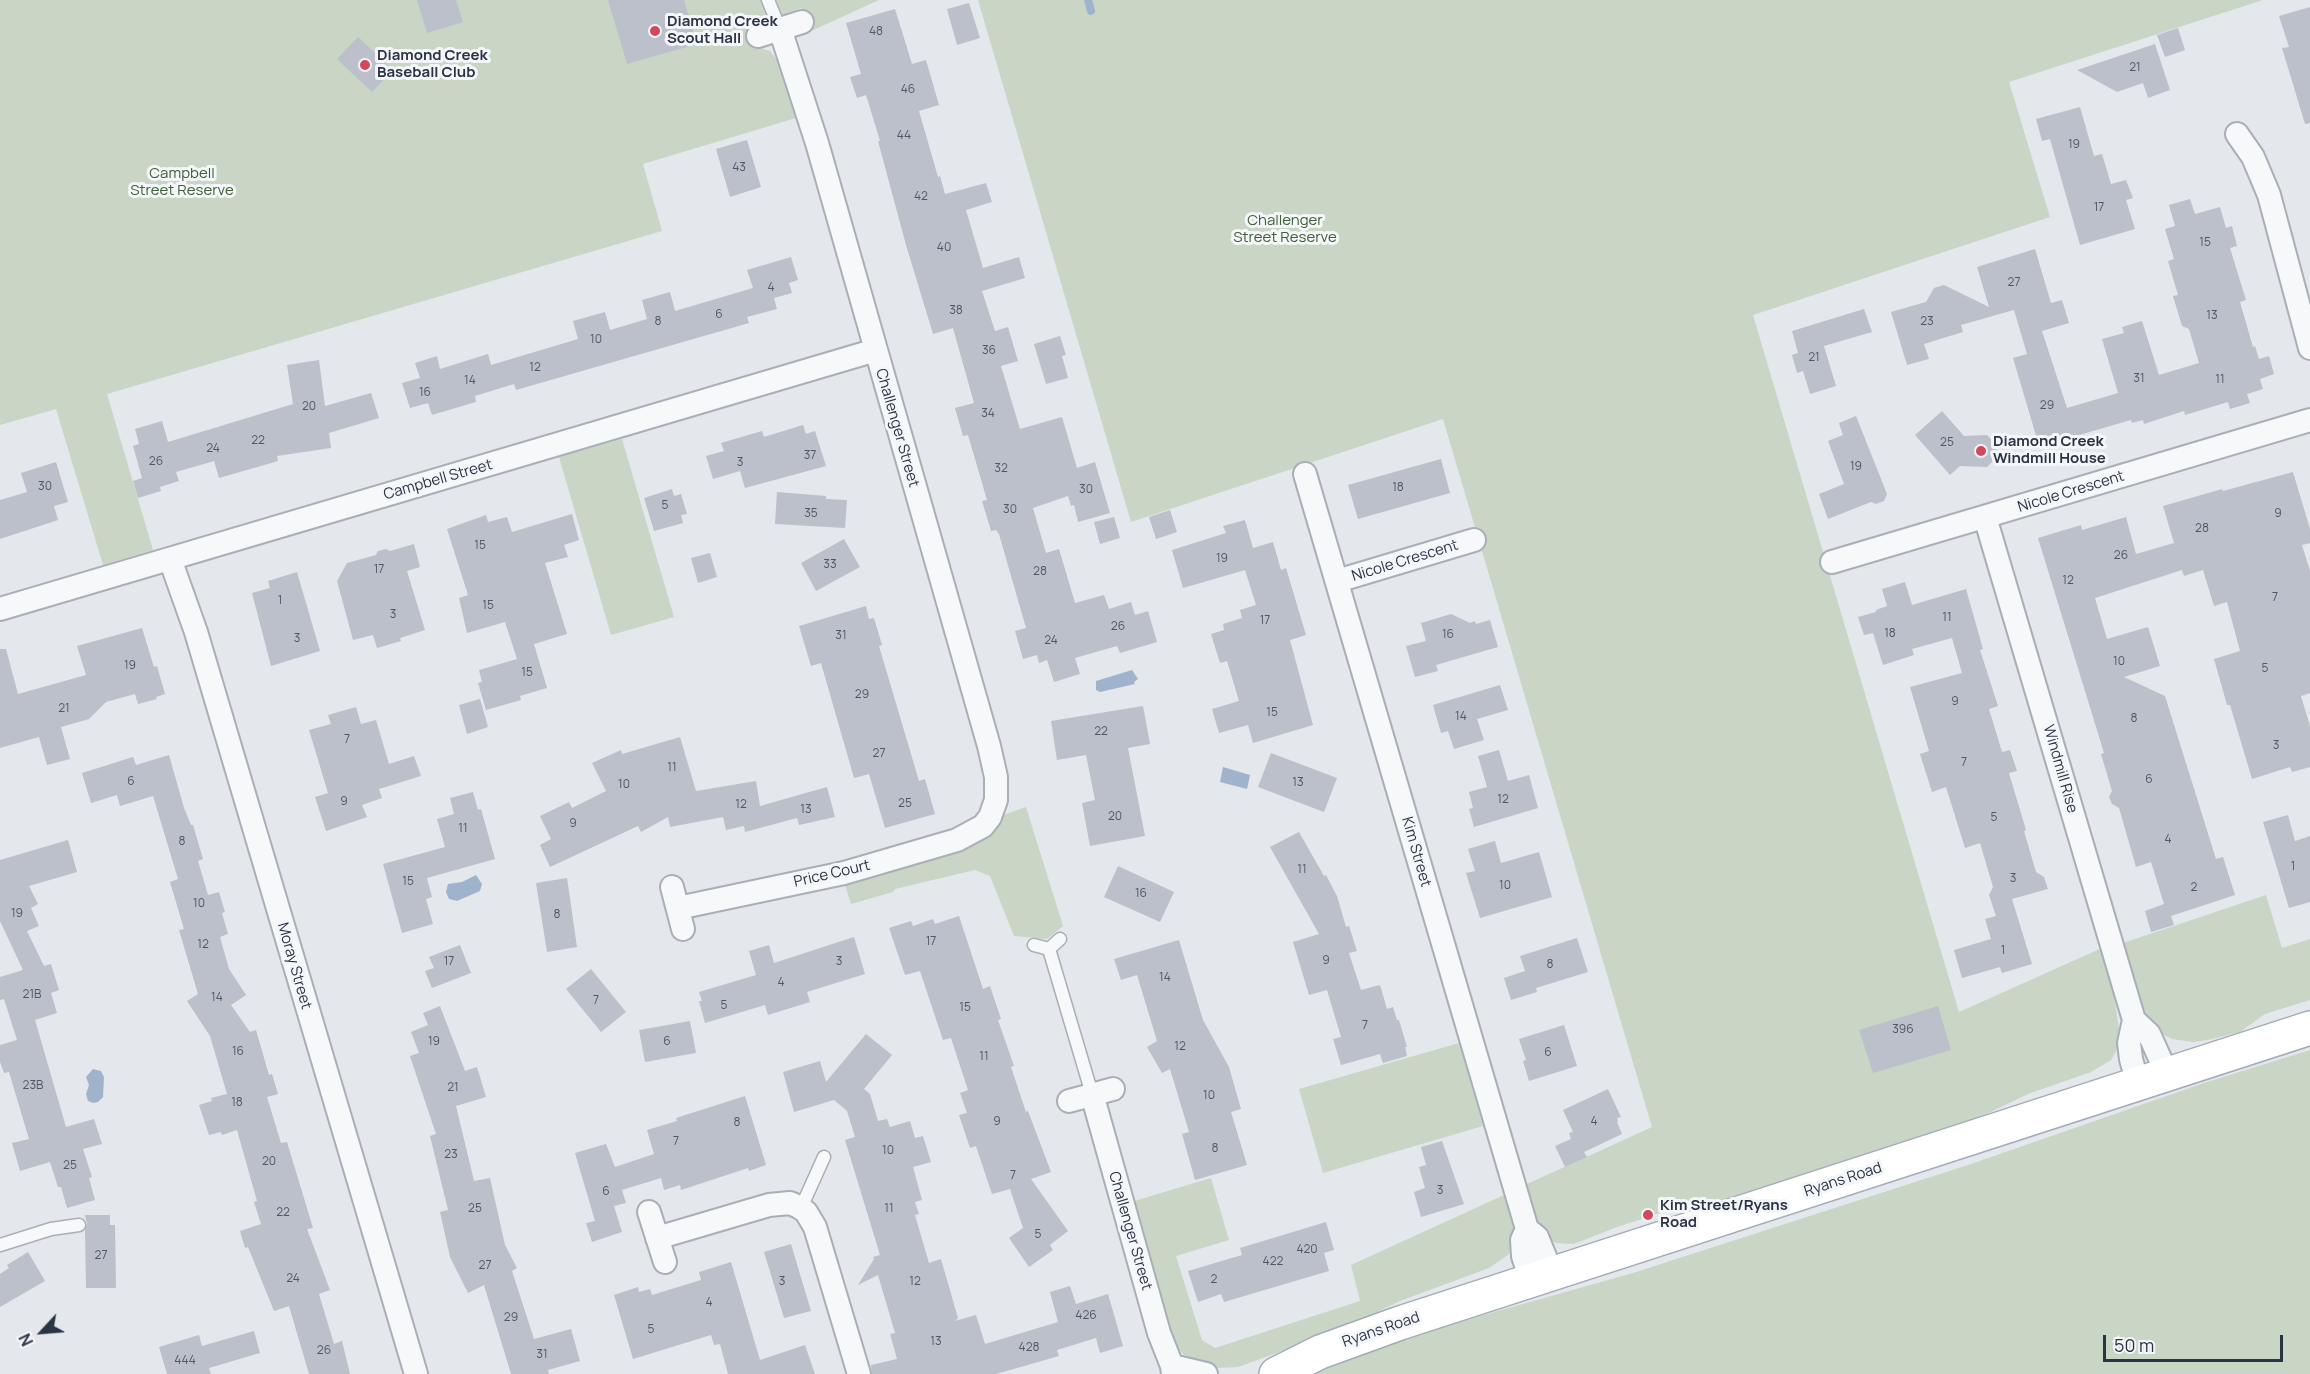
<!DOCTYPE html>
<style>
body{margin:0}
#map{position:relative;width:2310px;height:1374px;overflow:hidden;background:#e4e7ec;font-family:Manrope,sans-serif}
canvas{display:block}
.north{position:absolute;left:12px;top:1302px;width:60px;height:60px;-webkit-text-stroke:4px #f4f6f9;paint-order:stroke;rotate:244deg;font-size:16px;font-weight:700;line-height:24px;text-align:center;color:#2b3445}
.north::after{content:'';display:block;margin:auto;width:21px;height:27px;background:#2b3445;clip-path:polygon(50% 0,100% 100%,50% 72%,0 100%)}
.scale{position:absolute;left:2103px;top:1335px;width:180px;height:27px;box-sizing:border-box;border:3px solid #2b3445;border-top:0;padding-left:8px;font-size:18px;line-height:21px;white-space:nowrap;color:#2b3445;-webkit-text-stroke:4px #f4f6f9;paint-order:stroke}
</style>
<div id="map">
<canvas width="2310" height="1374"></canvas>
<div class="north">N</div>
<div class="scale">50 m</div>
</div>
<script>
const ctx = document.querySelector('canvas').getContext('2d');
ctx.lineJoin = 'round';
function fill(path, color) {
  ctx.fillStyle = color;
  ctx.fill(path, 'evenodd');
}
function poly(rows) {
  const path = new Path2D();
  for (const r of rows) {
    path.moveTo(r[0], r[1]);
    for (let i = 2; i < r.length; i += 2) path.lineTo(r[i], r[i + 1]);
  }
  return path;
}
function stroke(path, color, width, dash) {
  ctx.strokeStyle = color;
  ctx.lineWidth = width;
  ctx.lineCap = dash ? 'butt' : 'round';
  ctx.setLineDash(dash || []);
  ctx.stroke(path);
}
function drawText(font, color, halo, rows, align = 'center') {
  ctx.font = font + ' Manrope,sans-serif';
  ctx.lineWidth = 6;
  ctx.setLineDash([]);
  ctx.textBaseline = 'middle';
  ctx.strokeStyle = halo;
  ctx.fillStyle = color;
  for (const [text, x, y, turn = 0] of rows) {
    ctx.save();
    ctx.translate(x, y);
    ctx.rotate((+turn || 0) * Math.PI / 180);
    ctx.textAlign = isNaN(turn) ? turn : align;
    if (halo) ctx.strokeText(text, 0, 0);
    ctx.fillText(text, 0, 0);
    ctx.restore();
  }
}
fill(poly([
 [0,0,879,0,809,32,801,8,752,25,759,48,770,51,778,62,796,118,643,164,662,231,107,394,153,550,103,565,56,409,0,425],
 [978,0,2263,0,2009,82,2050,217,1753,315,1959,1012,2102,948,2111,978,2120,1035,2120,1044,2111,1060,2091,1072,2028,1094,1972,1121,1698,1211,1681,1208,1669,1210,1617,1227,1574,1244,1556,1243,1548,1239,1538,1224,1527,1184,1652,1127,1443,419,1131,522],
 [622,439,674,617,611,635,559,457],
 [1026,807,1063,926,1047,939,1014,936,990,876,975,870,895,889,893,892,851,904,844,882,1003,815],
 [2266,895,2282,948,2310,939,2310,1000,2265,1014,2240,1032,2208,1040,2193,1042,2172,1039,2156,1031,2145,1017,2140,1005,2123,943],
 [1459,1043,1483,1126,1323,1173,1299,1089],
 [2310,1050,2310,1374,1313,1374,1416,1334,1633,1273,1971,1164,2204,1083],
 [1211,1178,1229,1240,1176,1256,1202,1340,1215,1348,1360,1301,1351,1265,1504,1195,1514,1231,1513,1248,1508,1255,1489,1268,1400,1301,1340,1330,1238,1367,1216,1368,1204,1366,1184,1355,1174,1344,1131,1202]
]), '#c9d6c5');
fill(poly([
 [1132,670,1138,679,1134,682,1135,684,1100,692,1096,690,1096,681],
 [1223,767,1250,775,1247,789,1220,782],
 [476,875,482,884,480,891,457,901,449,899,446,892,448,884,462,882],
 [93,1069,101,1071,104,1077,103,1097,98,1102,93,1103,88,1101,86,1094,89,1085,86,1077]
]), '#9fb4cc');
stroke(poly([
 [1088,0,1091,11]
]), '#9fb4cc', 8);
fill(poly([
 [417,0,456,0,463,22,427,33],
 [608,0,684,0,697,44,627,64],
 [969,3,980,38,957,45,947,9],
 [2310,7,2310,123,2305,124,2282,48,2289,47,2279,16],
 [895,9,912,64,926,60,939,105,919,111,938,177,940,176,945,194,986,183,992,202,966,210,983,268,1019,257,1025,278,982,291,995,331,1008,327,1018,361,1001,366,1020,429,1062,417,1077,468,1095,462,1110,513,1078,522,1074,505,1071,506,1068,496,1033,508,1046,553,1059,549,1075,603,1104,595,1109,609,1131,602,1135,615,1148,611,1157,642,1120,653,1117,646,1075,658,1080,674,1054,682,1047,660,1039,663,1037,655,1023,659,1015,631,1026,628,999,534,996,530,991,531,982,501,987,500,968,435,963,436,955,408,974,403,953,328,933,334,906,245,878,141,880,141,866,95,857,98,850,77,861,74,846,23],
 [2178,28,2185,50,2165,57,2157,35],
 [358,37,393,70,372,92,337,59],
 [2155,44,2170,90,2148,98,2143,83,2117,92,2077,70],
 [2080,107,2094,156,2102,154,2111,184,2126,180,2133,198,2126,200,2135,229,2080,245,2050,139,2042,141,2036,119],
 [747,140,761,187,730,197,716,149],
 [2190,199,2195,214,2220,207,2226,228,2232,226,2237,246,2230,248,2246,300,2240,302,2253,347,2255,346,2259,359,2269,356,2274,374,2260,379,2263,389,2247,394,2250,403,2230,409,2228,402,2185,415,2184,411,2144,424,2143,420,2132,423,2131,420,2048,444,2037,439,2013,358,2027,354,2014,310,1961,325,1963,332,1924,344,1929,359,1907,365,1891,312,1926,302,1934,288,1944,285,1989,307,1977,267,2035,249,2051,303,2062,300,2069,323,2042,331,2067,408,2118,393,2102,339,2124,333,2122,327,2142,321,2159,375,2199,363,2189,329,2182,326,2173,296,2178,295,2168,261,2174,259,2165,229,2175,226,2169,205],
 [791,257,798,280,789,283,792,293,774,298,777,309,747,317,749,323,516,390,514,384,475,396,476,402,432,415,428,403,410,408,402,383,420,378,415,363,437,356,440,369,488,354,491,365,578,339,573,321,605,312,610,330,647,319,642,300,670,292,675,311,753,288,747,270],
 [1864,309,1872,332,1824,346,1836,386,1810,394,1803,371,1797,373,1792,355,1798,353,1792,331],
 [1060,336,1066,355,1062,356,1068,378,1046,384,1034,344],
 [319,360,325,406,371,393,379,418,329,433,331,448,277,456,278,461,219,478,214,461,176,472,179,481,160,487,161,491,138,498,133,481,142,478,133,446,139,444,135,429,162,421,168,442,293,404,287,365],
 [1942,411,1964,436,1987,435,1997,445,1996,458,1987,467,1960,466,1950,475,1915,435],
 [1856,416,1887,494,1884,501,1876,504,1871,502,1828,519,1819,494,1844,484,1828,441,1843,435,1839,423],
 [803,425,806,434,815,431,826,466,745,488,740,471,713,479,706,456,724,451,721,443,762,431,764,437],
 [1441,459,1450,493,1358,519,1348,485],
 [56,462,68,502,54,506,58,520,0,539,0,500,27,492,21,473],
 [2293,472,2310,529,2310,543,2302,545,2310,571,2310,693,2301,696,2310,726,2310,767,2292,772,2290,767,2252,779,2230,705,2227,705,2214,659,2240,651,2227,602,2214,606,2203,570,2184,576,2182,570,2095,598,2107,639,2148,627,2160,666,2124,677,2165,696,2216,859,2223,857,2235,895,2171,916,2174,925,2151,932,2145,911,2164,904,2151,862,2136,867,2119,808,2112,804,2109,797,2112,791,2101,754,2104,753,2038,538,2081,525,2082,530,2126,517,2136,554,2174,543,2163,506,2222,489,2223,491],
 [672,489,674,496,681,494,687,514,681,515,683,523,654,531,644,498],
 [777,492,826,496,826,499,847,500,845,528,775,524],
 [1170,510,1177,532,1156,539,1149,517],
 [572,514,579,540,564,545,568,557,545,563,567,634,534,644,547,688,520,696,521,700,486,710,478,683,482,682,479,670,517,659,505,622,467,633,459,598,468,595,447,529,486,515,488,522,507,517,512,532],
 [1114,517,1120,538,1100,544,1094,522],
 [1245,520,1253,548,1273,542,1281,570,1286,568,1306,635,1290,640,1313,725,1253,743,1248,725,1219,733,1212,709,1239,701,1227,661,1220,663,1211,634,1224,630,1223,624,1242,618,1240,610,1256,605,1245,570,1183,588,1172,550,1226,533,1223,526],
 [844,539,860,567,816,591,801,563],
 [414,544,420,567,407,571,425,630,400,638,401,641,377,648,373,635,353,640,337,581,347,563,376,555,378,551,386,549,390,551],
 [710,553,717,577,698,583,691,558],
 [297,572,320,651,271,666,252,593,270,588,268,581],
 [1905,582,1912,605,1966,589,1983,649,1980,650,1998,706,1989,709,2002,752,2010,750,2017,771,2009,773,2026,830,2024,831,2036,872,2044,877,2048,889,2012,899,2032,964,2002,973,2000,967,1962,978,1954,950,1991,939,1985,919,1996,916,1989,895,1993,887,1980,843,1965,848,1946,787,1932,792,1920,754,1929,751,1910,687,1962,673,1952,638,1912,649,1914,655,1883,665,1873,633,1864,635,1858,617,1876,612,1876,610,1887,606,1882,589],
 [866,606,869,619,874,618,882,645,879,646,919,781,925,779,935,814,885,828,869,774,854,778,821,663,811,666,799,626],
 [1451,614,1470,623,1475,621,1476,624,1490,620,1498,647,1436,665,1438,671,1415,677,1406,646,1426,641,1421,623],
 [142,628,154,667,157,666,165,694,156,697,157,699,138,704,135,694,106,702,89,719,61,727,70,759,47,765,39,737,0,748,0,649,6,649,18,694,86,675,77,646],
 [1500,685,1508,710,1477,719,1484,740,1454,749,1448,731,1441,733,1433,705],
 [480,699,488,727,467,734,459,705],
 [1143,706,1150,744,1128,748,1145,836,1090,846,1082,803,1095,800,1086,755,1057,760,1051,721],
 [356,707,361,724,376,720,389,764,414,756,421,776,379,789,382,798,362,805,367,817,326,831,315,797,328,793,309,730,331,724,328,715],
 [680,737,696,791,756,781,760,806,827,787,835,817,799,825,797,818,745,832,744,826,726,830,723,817,670,827,668,817,641,832,638,826,550,867,540,845,551,839,540,816,569,802,572,808,606,791,592,763,621,750,622,754],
 [1499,750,1508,781,1529,775,1538,808,1474,827,1469,809,1473,808,1469,792,1487,787,1478,756],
 [1271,753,1337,778,1324,812,1258,787],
 [169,755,184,808,191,825,193,825,203,859,198,861,208,895,219,892,225,912,222,913,228,934,220,937,229,969,246,995,231,1005,250,1032,256,1030,269,1075,272,1074,278,1094,267,1097,281,1143,287,1142,313,1228,307,1229,330,1290,319,1294,334,1344,342,1341,350,1374,309,1374,289,1306,274,1311,248,1247,245,1248,240,1231,261,1224,254,1202,257,1201,237,1130,222,1135,221,1132,209,1135,199,1105,212,1101,211,1098,227,1094,210,1036,187,1001,198,994,179,930,184,929,170,882,178,879,153,796,120,806,117,795,91,803,82,773,133,757,136,765],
 [473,792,478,810,481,809,495,859,427,878,432,897,426,899,433,924,402,933,383,864,445,847,437,819,454,814,450,798],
 [2288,815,2295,841,2310,836,2310,902,2289,908,2263,822],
 [1299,832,1324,876,1326,875,1337,896,1346,927,1349,926,1357,951,1349,953,1361,990,1380,985,1387,1009,1393,1007,1397,1020,1399,1020,1407,1047,1405,1047,1407,1056,1383,1063,1380,1054,1341,1065,1333,1039,1341,1037,1327,990,1309,995,1293,942,1319,934,1270,847],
 [68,840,77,872,29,886,38,904,31,908,39,926,27,931,44,966,51,964,59,990,51,993,57,1013,35,1020,66,1127,94,1119,102,1144,83,1149,92,1177,89,1178,95,1200,67,1208,61,1187,58,1187,50,1162,20,1171,12,1143,29,1139,9,1072,4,1073,0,1062,0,1045,17,1040,4,999,0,1000,0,977,23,970,0,921,0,860],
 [1495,841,1501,863,1539,852,1552,897,1480,918,1466,873,1475,871,1468,849],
 [1118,866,1174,892,1160,922,1104,897],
 [567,878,577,947,547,952,536,883],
 [959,916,983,989,990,986,1001,1019,998,1020,1014,1066,1011,1067,1026,1112,1028,1111,1051,1172,1031,1179,1068,1231,1050,1245,1053,1250,1029,1267,1009,1238,1023,1228,1010,1189,992,1194,976,1146,970,1148,959,1115,967,1113,960,1093,968,1090,951,1038,943,1040,920,971,905,975,889,928,911,921,913,926,933,919,935,924],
 [854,937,865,974,807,992,810,1002,768,1015,765,1005,705,1023,699,1001,702,1001,699,992,756,975,749,951,769,945,774,963],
 [1577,938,1588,972,1536,988,1537,992,1511,1000,1504,978,1525,971,1520,956],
 [1179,940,1203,1020,1229,1067,1241,1109,1231,1112,1247,1165,1195,1180,1182,1134,1189,1132,1170,1069,1162,1073,1147,1047,1157,1041,1137,975,1121,980,1114,959],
 [460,945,471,973,432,988,425,971,434,968,429,957],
 [591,969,626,1012,601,1032,566,989],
 [440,1006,465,1071,477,1067,486,1097,456,1106,474,1181,490,1178,505,1245,517,1268,512,1271,534,1339,571,1329,580,1361,548,1370,549,1374,511,1374,484,1285,468,1293,450,1257,440,1212,448,1210,430,1136,436,1134,410,1056,419,1053,411,1032,428,1025,423,1013],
 [1938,1006,1951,1050,1873,1073,1859,1030],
 [690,1021,696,1053,645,1062,639,1030],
 [1564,1025,1577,1066,1529,1081,1523,1061,1526,1060,1519,1039],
 [866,1034,892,1055,864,1089,870,1094,878,1121,887,1119,890,1127,910,1121,915,1138,923,1136,931,1162,913,1167,922,1200,915,1202,919,1214,915,1215,929,1263,941,1259,958,1318,955,1321,976,1315,985,1344,1058,1322,1050,1292,1070,1286,1076,1304,1108,1294,1123,1346,1100,1353,1096,1338,1057,1350,1059,1356,996,1374,872,1374,871,1365,897,1359,890,1334,895,1333,878,1275,858,1285,874,1259,873,1257,880,1255,845,1140,855,1137,847,1111,834,1100,794,1112,783,1072,820,1061,826,1082],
 [1608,1089,1621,1117,1617,1118,1618,1121,1617,1122,1622,1134,1584,1152,1587,1157,1565,1167,1555,1146,1571,1139,1569,1133,1573,1132,1563,1110],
 [745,1096,766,1165,749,1171,748,1168,681,1190,680,1185,664,1190,661,1178,622,1190,626,1203,614,1206,622,1232,592,1242,586,1223,595,1221,575,1153,606,1144,615,1167,654,1154,647,1130,677,1121,676,1118],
 [1442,1141,1464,1204,1421,1217,1414,1192,1425,1188,1419,1167,1426,1165,1421,1147],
 [85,1215,110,1215,110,1225,115,1225,116,1288,86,1288,85,1230,87,1224],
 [1326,1222,1334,1250,1324,1253,1329,1271,1224,1302,1221,1294,1198,1302,1188,1271,1242,1255,1240,1248],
 [791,1244,811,1311,784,1318,764,1252],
 [28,1252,45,1281,0,1307,0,1274,9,1268,7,1265],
 [731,1262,760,1360,805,1345,815,1374,728,1374,720,1344,714,1345,711,1335,633,1359,614,1295,638,1287,639,1292,650,1289,652,1295,701,1280,699,1272],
 [254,1331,260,1353,209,1368,211,1374,167,1374,159,1347,199,1335,202,1346]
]), '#bbc0ca');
const service = poly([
 [768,0,780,29],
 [1034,945,1049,949,1092,1094],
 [1049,949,1060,939],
 [801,1208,824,1157],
 [0,1245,51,1229,79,1225]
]);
const minor = poly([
 [758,36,802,22],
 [2237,134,2253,157,2269,195,2310,348],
 [1305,474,1527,1229,1537,1237,1552,1274],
 [1985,517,2134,1020,2129,1043,2131,1059,2138,1084],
 [170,559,196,632,416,1374],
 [1832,562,2310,420],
 [1337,581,1474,540],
 [0,609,876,350],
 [672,887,683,929],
 [678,908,844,873,957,840,983,826,990,817,996,800,996,777,989,746,817,143,780,29],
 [2134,1020,2149,1034,2167,1074],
 [1092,1094,1159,1333,1172,1366,1173,1374],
 [1069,1101,1113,1089],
 [649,1212,665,1262],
 [1527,1229,1522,1240,1523,1256,1531,1281],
 [657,1238,769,1205,790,1203,799,1207,806,1212,815,1227,859,1374],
 [1172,1366,1206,1374]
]);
const primary = poly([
 [1276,1374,1320,1352,1400,1323,2310,1028]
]);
stroke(service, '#a9aeb7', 15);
stroke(minor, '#a9aeb7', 26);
stroke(primary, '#a3abb8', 36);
stroke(service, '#f7f8fa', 12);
stroke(minor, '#f7f8fa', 22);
stroke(primary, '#fff', 33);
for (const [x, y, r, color] of [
 [655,31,6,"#d1495b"],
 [365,65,6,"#d1495b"],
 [1981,451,6,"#d1495b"],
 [1648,1215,6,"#d1495b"]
]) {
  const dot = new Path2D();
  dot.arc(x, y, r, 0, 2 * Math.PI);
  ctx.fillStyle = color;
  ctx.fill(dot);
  stroke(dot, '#f4f6f9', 2);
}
drawText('12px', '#4f5766', null, [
 ["48",876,32],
 ["21",2135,68],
 ["46",908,90],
 ["44",904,136],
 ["19",2074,145],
 ["43",739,168],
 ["42",921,197],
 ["17",2099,208],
 ["15",2205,243],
 ["40",944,248],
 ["27",2014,283],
 ["4",771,288],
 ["38",956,311],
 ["6",719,315],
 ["13",2212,316],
 ["8",658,322],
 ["23",1927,322],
 ["10",596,340],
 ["36",989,351],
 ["21",1814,358],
 ["12",535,368],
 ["31",2139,379],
 ["11",2220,380],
 ["14",470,381],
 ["16",425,393],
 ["29",2047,406],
 ["20",309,407],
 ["34",988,414],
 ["22",258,441],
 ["25",1947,443],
 ["24",213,449],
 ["37",810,456],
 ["26",156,462],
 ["3",740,463],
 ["19",1856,467],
 ["32",1001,469],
 ["30",45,487],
 ["18",1398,488],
 ["30",1086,490],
 ["5",665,506],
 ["30",1010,510],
 ["35",811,514],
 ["9",2278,514],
 ["28",2202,529],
 ["15",480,546],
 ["26",2121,556],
 ["19",1222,559],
 ["33",830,565],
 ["17",379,570],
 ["28",1040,572],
 ["12",2068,581],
 ["7",2275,598],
 ["1",280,601],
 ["15",488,606],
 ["3",393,615],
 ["11",1947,618],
 ["17",1265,621],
 ["26",1118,627],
 ["18",1890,634],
 ["16",1448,635],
 ["31",841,636],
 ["3",297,639],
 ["24",1051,641],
 ["10",2119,662],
 ["19",130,666],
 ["5",2265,669],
 ["15",527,673],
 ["29",862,695],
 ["9",1955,702],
 ["21",64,709],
 ["15",1272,713],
 ["14",1461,717],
 ["8",2134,719],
 ["22",1101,732],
 ["7",347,740],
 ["3",2276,746],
 ["27",879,754],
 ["7",1964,763],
 ["11",672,768],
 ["6",2149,780],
 ["6",131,782],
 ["13",1298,783],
 ["10",624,785],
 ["12",1503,800],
 ["9",344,802],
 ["25",905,804],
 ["12",741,805],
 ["13",806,810],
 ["20",1115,817],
 ["5",1994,818],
 ["9",573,824],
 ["11",463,829],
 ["4",2168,840],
 ["8",182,842],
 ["1",2293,867],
 ["11",1302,870],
 ["3",2013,879],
 ["15",408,882],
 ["10",1505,886],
 ["2",2194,888],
 ["16",1141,894],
 ["10",199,904],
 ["19",17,914],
 ["8",557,915],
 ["17",931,942],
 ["12",203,945],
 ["1",2003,951],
 ["9",1326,961],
 ["17",449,962],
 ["3",839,962],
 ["8",1550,965],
 ["14",1165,978],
 ["4",781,983],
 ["21B",32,995],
 ["14",217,998],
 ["7",596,1001],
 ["5",724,1006],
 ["15",965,1008],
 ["7",1365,1026],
 ["396",1903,1030],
 ["19",434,1042],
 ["6",667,1042],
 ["12",1180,1047],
 ["16",238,1052],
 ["6",1548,1053],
 ["11",984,1057],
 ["23B",33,1086],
 ["21",453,1088],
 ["10",1209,1096],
 ["18",237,1103],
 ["9",997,1122],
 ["4",1594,1122],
 ["8",737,1123],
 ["7",676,1142],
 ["8",1215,1149],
 ["10",888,1151],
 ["23",451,1155],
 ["20",269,1162],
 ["25",70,1166],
 ["7",1013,1176],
 ["3",1440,1191],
 ["6",606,1192],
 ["25",475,1209],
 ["11",889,1209],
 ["22",283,1213],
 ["5",1038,1235],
 ["420",1307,1250],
 ["27",101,1256],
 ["422",1273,1262],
 ["27",485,1266],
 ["24",293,1279],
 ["2",1214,1280],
 ["3",782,1282],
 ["12",915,1282],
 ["4",709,1303],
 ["426",1086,1316],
 ["29",511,1318],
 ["5",651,1330],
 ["13",936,1342],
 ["428",1029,1348],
 ["26",324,1351],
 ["31",542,1355],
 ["444",185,1361]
]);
drawText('bold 15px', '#2b3445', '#f4f6f9', [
 ["Diamond Creek",667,22],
 ["Scout Hall",667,39],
 ["Diamond Creek",377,56],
 ["Baseball Club",377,73],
 ["Diamond Creek",1993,442],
 ["Windmill House",1993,459],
 ["Kim Street/Ryans",1660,1206],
 ["Road",1660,1223]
], 'left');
drawText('15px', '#3f6138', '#f4f6f9', [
 ["Campbell",182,174],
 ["Street Reserve",182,191],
 ["Challenger",1285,221],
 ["Street Reserve",1285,238]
]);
drawText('15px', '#2b3445', '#f4f6f9', [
 ["Challenger Street",897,428,74],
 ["Campbell Street",438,480,-16],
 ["Nicole Crescent",2071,492,-17],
 ["Nicole Crescent",1405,561,-17],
 ["Windmill Rise",2060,769,74],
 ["Kim Street",1416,852,74],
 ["Price Court",832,874,-13],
 ["Moray Street",294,966,74],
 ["Ryans Road",1843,1180,-18],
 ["Challenger Street",1130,1231,74],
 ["Ryans Road",1381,1330,-19]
]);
</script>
